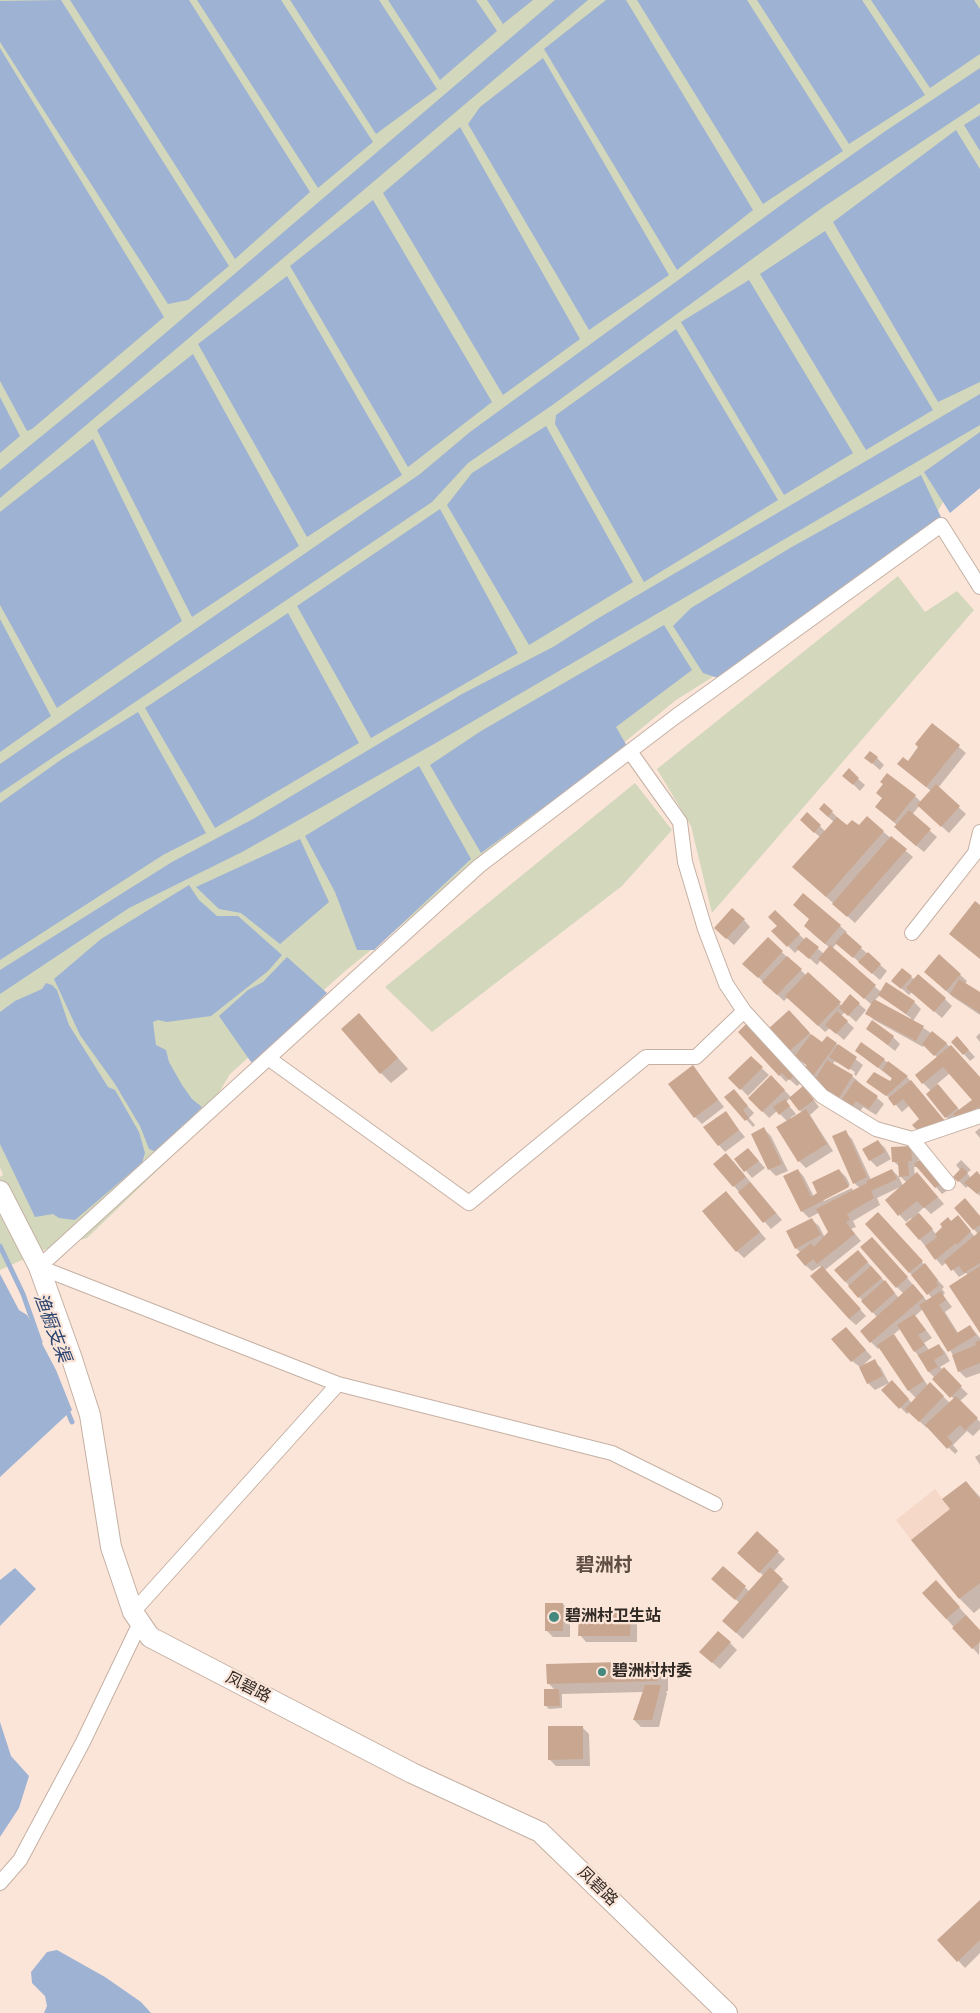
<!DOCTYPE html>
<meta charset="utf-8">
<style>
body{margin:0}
canvas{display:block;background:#fbe5d8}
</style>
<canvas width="980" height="2013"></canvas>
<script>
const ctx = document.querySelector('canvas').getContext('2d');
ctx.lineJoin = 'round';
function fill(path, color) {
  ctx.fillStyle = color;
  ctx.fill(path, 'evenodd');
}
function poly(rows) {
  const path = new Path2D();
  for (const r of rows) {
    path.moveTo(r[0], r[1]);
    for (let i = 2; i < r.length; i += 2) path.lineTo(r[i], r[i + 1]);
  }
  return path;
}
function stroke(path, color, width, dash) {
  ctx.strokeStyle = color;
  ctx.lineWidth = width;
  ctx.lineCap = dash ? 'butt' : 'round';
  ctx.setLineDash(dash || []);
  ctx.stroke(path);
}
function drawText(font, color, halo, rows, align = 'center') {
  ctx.font = font + ' Poppins,"Noto Sans SC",sans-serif';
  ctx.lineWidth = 4.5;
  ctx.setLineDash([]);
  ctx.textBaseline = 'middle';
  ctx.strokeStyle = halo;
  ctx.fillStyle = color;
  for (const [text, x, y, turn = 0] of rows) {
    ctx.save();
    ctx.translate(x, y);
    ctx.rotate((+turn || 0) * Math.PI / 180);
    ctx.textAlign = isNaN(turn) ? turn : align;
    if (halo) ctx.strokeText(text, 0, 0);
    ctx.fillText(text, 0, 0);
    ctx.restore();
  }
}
fill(poly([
 [935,1489,950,1509,911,1540,896,1520]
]), '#f5d8c7');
fill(poly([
 [0,0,980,0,980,471,948,494,914,551,676,700,344,972,230,1074,193,1136,87,1238,46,1249,0,1270,0,1177,3,1175,0,1167],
 [898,576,925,612,957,591,974,610,712,913,691,826,657,769],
 [635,783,672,830,622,886,432,1032,385,987]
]), '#d3d7bc');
fill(poly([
 [61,0,229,266,188,300,168,304,0,42,0,1],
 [70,0,189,0,310,192,235,259],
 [197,0,281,0,373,142,318,188],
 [290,0,379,0,437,89,376,134],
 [388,0,476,0,497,31,440,80],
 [487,0,533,0,503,24],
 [555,0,588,0,0,498,0,470,114,377],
 [606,0,626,0,753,210,677,270,544,49],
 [637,0,747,0,843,151,763,204],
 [757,0,862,0,925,95,849,144],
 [871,0,974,0,980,9,980,54,930,88],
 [0,48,164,317,32,429,27,431,0,381],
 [543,58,669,275,589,330,468,124,480,107],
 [980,68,980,103,822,208,551,406,468,463,432,502,0,793,0,764,420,474,470,432,788,200,887,130],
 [980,115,980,151,964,125],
 [460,127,580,339,503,395,383,193],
 [956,130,980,169,980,382,938,402,833,222],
 [373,200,492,402,408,467,290,266],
 [825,231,933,410,866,450,760,274],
 [287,276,402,475,307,537,198,344],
 [749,280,853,453,784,495,681,322],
 [676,329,778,500,644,582,555,424,556,415],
 [193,354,299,546,192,617,97,430],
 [980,394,980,425,434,744,242,852,129,908,0,994,0,970,172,862,253,819,462,694,553,647,597,619],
 [0,397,20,436,0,453],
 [546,426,633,582,529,645,447,505,472,473],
 [980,432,980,488,950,513,924,472],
 [93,439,182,621,57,708,0,605,0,512],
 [921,475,941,517,718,678,703,673,673,626,691,608,790,548],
 [440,509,518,653,371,738,297,606],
 [288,613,359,743,215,828,145,708],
 [0,619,51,716,0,752],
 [664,625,692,670,616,727,627,746,481,853,430,765,481,731],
 [138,712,206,833,163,855,0,960,0,803,62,759],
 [419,766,471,859,374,950,357,950,335,892,305,836],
 [300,839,329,902,280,944,241,913,219,909,196,887],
 [189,885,199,900,217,916,238,916,282,955,268,971,211,1016,167,1022,158,1020,153,1022,156,1045,166,1050,169,1062,182,1085,192,1099,202,1107,164,1146,154,1151,149,1149,140,1126,115,1084,80,1035,54,979,101,939],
 [287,957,327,993,256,1063,251,1062,219,1016,248,990,263,982],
 [46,983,52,985,57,990,69,1025,108,1087,115,1090,139,1132,145,1153,142,1163,75,1220,59,1218,53,1214,35,1217,0,1144,0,1012,15,1001,42,989],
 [0,1274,19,1310,27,1315,56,1370,72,1410,0,1477],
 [15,1568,36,1589,0,1626,0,1580],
 [0,1722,11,1756,29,1776,19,1808,0,1837],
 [57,1950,105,1977,141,2002,151,2013,44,2013,47,2006,45,1996,32,1983,31,1972,47,1952]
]), '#9eb2d3');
fill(poly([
 [932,724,966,753,938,788,966,814,949,833,919,806,912,815,937,837,924,852,902,834,897,825,876,807,915,796,921,802,931,791,906,770,908,762,920,747],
 [866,758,877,758,884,765,880,770],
 [858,779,865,785,860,791,851,782],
 [832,812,847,827,859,827,867,818,913,857,855,923,801,874,820,837,808,827,807,814,826,832,834,822,827,816],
 [775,911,805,940,806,938,824,954,830,948,812,933,840,926,847,932,845,934,887,971,880,980,837,943,832,949,881,992,887,984,914,1002,921,1009,913,1021,946,1043,980,1078,980,1117,953,1124,946,1117,928,1094,931,1091,923,1083,938,1058,924,1045,923,1047,874,1020,867,1013,872,1005,821,960,817,965,799,949,795,953,773,931,779,926],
 [880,995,911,1018,910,1020,874,1001],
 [950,1073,974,1101,960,1111,937,1084],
 [744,920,750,927,734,945,723,935],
 [768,939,807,976,808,974,842,1006,859,1004,866,1010,856,1022,845,1012,841,1016,854,1028,844,1040,830,1028,825,1032,788,997,784,1001,744,964],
 [939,956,967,981,965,984,980,993,980,1015,953,997,932,978],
 [911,977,945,999,952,1006,942,1018,912,992,909,995,893,981],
 [359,1015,408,1069,391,1083,381,1073],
 [796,1018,811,1035,823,1044,836,1044,863,1065,856,1076,854,1074,855,1072,837,1061,837,1063,835,1061,832,1065,852,1076,884,1104,876,1115,863,1107,858,1115,821,1089,817,1079,812,1076,807,1066,789,1052],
 [867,1029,893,1037,900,1044,895,1051],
 [740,1032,754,1032,801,1083,797,1086,789,1079,786,1082],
 [980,1033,980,1042,976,1037],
 [964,1045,975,1057,970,1061,964,1054],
 [856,1051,884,1060,907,1077,951,1128,919,1130,921,1119,910,1105,902,1112,891,1099,868,1082,890,1083,893,1079],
 [751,1058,769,1075,748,1096,730,1078],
 [693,1067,724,1107,702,1124,695,1117],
 [771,1077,791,1097,810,1095,819,1107,810,1115,833,1151,806,1168,799,1161,788,1122,777,1111,769,1118,750,1098],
 [790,1098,802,1113,791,1120,790,1118,796,1114,786,1102],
 [726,1097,740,1098,754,1113,749,1118,755,1125,753,1127],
 [725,1113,745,1137,725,1152,719,1145],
 [980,1128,980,1138,975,1132],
 [764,1129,771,1136,788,1171,776,1176,769,1169],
 [845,1132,852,1139,871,1180,892,1170,899,1177,903,1186,907,1183,900,1176,900,1167,893,1161,911,1147,918,1154,918,1162,929,1166,948,1190,942,1194,919,1167,914,1167,915,1176,924,1181,944,1204,931,1214,924,1207,918,1213,936,1234,951,1222,964,1224,975,1237,978,1234,955,1208,980,1216,980,1331,968,1275,966,1273,959,1277,947,1262,942,1266,907,1224,913,1220,911,1218,906,1222,886,1200,900,1187,877,1198,880,1205,853,1221,856,1227,851,1229,861,1241,825,1270,866,1316,856,1325,849,1319,822,1268,820,1266,812,1271,805,1265,801,1253,796,1248,812,1220,819,1226,825,1238,830,1232,820,1212,809,1218,802,1211,798,1170,804,1177,814,1197,839,1170,846,1177,850,1185,822,1199,824,1201,852,1188,853,1191,860,1188,854,1183],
 [878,1141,885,1148,891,1159,877,1167,870,1160],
 [748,1149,765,1168,752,1178,736,1159],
 [961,1160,971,1170,967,1173,971,1178,980,1176,980,1196,968,1186,966,1188,955,1177,961,1171,956,1165],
 [733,1161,782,1220,771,1229,715,1164],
 [733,1200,766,1239,744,1258,737,1251],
 [885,1220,944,1287,942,1289,945,1293,943,1295,952,1307,945,1312,958,1333,970,1326,980,1338,980,1373,966,1378,959,1371,953,1355,923,1309,915,1316,932,1338,924,1343,929,1350,939,1345,945,1352,950,1361,940,1367,968,1394,960,1401,980,1422,980,1429,973,1436,967,1431,953,1445,958,1451,955,1454,928,1427,927,1428,909,1412,907,1414,883,1390,891,1382,912,1403,916,1398,909,1391,880,1347,878,1349,871,1342,877,1317,845,1281,864,1258,899,1298,904,1294,897,1287,879,1245,927,1301,932,1298,867,1224],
 [900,1329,929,1372,935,1378,934,1379,954,1399,950,1403,930,1384,928,1386,900,1343,893,1335],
 [852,1335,872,1357,861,1367,874,1361,881,1368,889,1383,875,1390,868,1383,860,1367,852,1361,833,1339],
 [980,1454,980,1465,975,1457],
 [966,1482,980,1497,980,1608,974,1613,960,1599,913,1540,952,1509],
 [757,1533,785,1559,773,1572,789,1587,743,1639,731,1628,740,1603,719,1585,723,1567,750,1592,764,1576,745,1560],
 [943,1589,980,1631,979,1655,923,1593],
 [563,1604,570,1611,570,1637,553,1637,546,1630],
 [630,1611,637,1618,637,1642,586,1642,580,1635],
 [730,1643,737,1650,720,1669,708,1659],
 [657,1662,668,1673,668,1691,666,1691,667,1693,659,1727,641,1727,634,1720,644,1692,562,1694,562,1708,549,1709,546,1706,555,1690,548,1683],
 [582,1727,589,1734,590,1766,556,1766,549,1759],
 [980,1902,980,1953,965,1968,939,1940]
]), '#0003');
stroke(poly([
 [0,1246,23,1294,40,1342],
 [66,1408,72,1422]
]), '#9eb2d3', 5);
fill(poly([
 [932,723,960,745,926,787,897,764,903,757,908,761,918,747,915,744],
 [870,751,878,757,872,764,864,758],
 [849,768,859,778,853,785,842,776],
 [887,773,916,795,894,822,875,807,882,798,876,793,883,784,880,782],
 [936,784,960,806,941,827,917,805],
 [824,803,833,811,828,817,819,809],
 [909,810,931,829,916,846,894,827],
 [807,812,821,825,814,833,800,820],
 [867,816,884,831,826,897,792,867,837,817,847,825,852,820,859,825],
 [891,836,907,849,847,917,832,904],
 [803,893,841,925,825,944,804,926,809,919,793,905],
 [975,901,980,905,980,959,949,934],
 [732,908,745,919,726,939,714,928],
 [775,910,800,934,787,947,771,931,777,926,768,917],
 [845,932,862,947,853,958,835,943],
 [768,937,783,951,758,978,742,964],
 [806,937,819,947,809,959,796,948],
 [830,945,876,985,864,999,818,959],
 [868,952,881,964,872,974,858,962],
 [939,954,961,974,946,991,924,972],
 [787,956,802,969,777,995,762,982],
 [902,968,912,976,901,989,891,981],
 [808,972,841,1002,818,1026,785,996],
 [918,974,946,998,934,1012,906,988],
 [959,979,980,992,980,1013,950,994],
 [886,982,915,1001,906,1014,878,995],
 [850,994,860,1003,848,1016,839,1008],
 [874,999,924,1026,916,1041,865,1014],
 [789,1010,810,1033,788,1052,767,1030],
 [837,1011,848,1021,836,1034,825,1025],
 [359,1013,398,1058,380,1074,341,1029],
 [872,1020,894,1036,888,1045,866,1029],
 [747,1023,795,1075,789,1080,782,1073,779,1076,738,1032],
 [932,1031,947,1043,934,1056,922,1044],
 [811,1034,822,1042,827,1036,837,1043,813,1076,803,1069,807,1065,795,1056],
 [957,1036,969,1050,963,1055,951,1042],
 [861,1042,885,1059,878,1068,855,1051],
 [838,1044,857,1057,849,1070,829,1057],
 [951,1045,980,1077,980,1108,978,1107,959,1120,953,1114,972,1100,943,1067,922,1084,915,1075],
 [751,1056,763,1067,740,1090,728,1078],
 [827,1060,853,1075,839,1098,813,1083],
 [888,1061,908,1076,886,1096,866,1082,874,1072,890,1081,892,1078,882,1070],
 [693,1065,718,1100,694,1118,668,1084],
 [771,1075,785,1090,762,1112,748,1098],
 [855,1080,878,1096,869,1109,856,1101,850,1109,840,1102],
 [911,1080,945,1121,927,1129,924,1126,918,1131,912,1125,919,1119,903,1099,894,1106,888,1098],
 [938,1084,958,1108,945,1118,926,1094],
 [803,1086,814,1100,799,1111,789,1098],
 [734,1089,748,1106,743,1110,749,1118,745,1121,724,1097],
 [785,1099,790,1106,779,1115,773,1107],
 [806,1109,827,1144,798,1162,776,1127],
 [726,1111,739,1130,718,1146,703,1127],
 [764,1127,782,1164,768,1170,751,1134],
 [846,1130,867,1177,853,1184,832,1136],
 [878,1140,885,1152,869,1161,862,1149],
 [911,1146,912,1161,908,1161,909,1176,899,1177,898,1162,892,1162,891,1147],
 [748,1148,759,1161,744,1172,734,1159],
 [726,1153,746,1177,733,1187,713,1164],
 [922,1158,942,1183,935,1188,914,1164],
 [962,1167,968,1173,958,1182,953,1177],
 [798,1169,811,1197,817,1193,812,1182,839,1169,849,1187,801,1212,783,1176],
 [892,1169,897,1179,871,1191,874,1198,847,1214,850,1220,846,1222,855,1234,817,1264,813,1259,805,1266,796,1255,811,1243,814,1247,828,1232,816,1209,867,1183,866,1181],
 [977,1171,980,1175,980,1191,977,1194,964,1183],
 [917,1172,938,1197,924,1208,917,1201,898,1216,885,1200],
 [750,1182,776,1213,763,1223,738,1192],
 [726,1191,760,1232,736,1252,702,1211],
 [965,1198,980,1216,980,1225,973,1230,954,1208],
 [878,1212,923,1261,909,1273,865,1224],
 [919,1213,933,1229,919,1240,905,1224],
 [958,1215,971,1231,957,1245,956,1243,935,1260,925,1246,937,1237,935,1234,942,1227,940,1224,948,1217,951,1221],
 [812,1218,821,1235,795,1249,786,1231],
 [980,1231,980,1263,964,1273,959,1266,951,1271,944,1261],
 [872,1237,908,1277,896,1288,860,1247],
 [858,1250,868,1262,845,1282,834,1270],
 [925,1263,938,1280,936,1282,939,1285,927,1295,911,1275],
 [822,1266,861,1309,849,1319,810,1276],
 [871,1266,882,1278,858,1298,848,1286],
 [980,1266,980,1333,949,1286],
 [885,1280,895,1293,872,1313,861,1301],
 [913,1284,924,1297,870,1343,860,1331],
 [941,1291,946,1300,939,1305,957,1333,970,1325,976,1335,948,1352,919,1305],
 [914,1314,926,1330,918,1335,925,1345,914,1352,897,1325],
 [846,1327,866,1350,851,1362,831,1339],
 [894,1334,924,1381,908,1391,877,1345],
 [980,1340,980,1363,958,1372,952,1355,976,1345,975,1342],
 [939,1344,944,1354,934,1360,938,1367,928,1372,918,1355],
 [875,1359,883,1376,867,1384,859,1367],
 [944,1367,962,1386,950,1398,932,1379],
 [892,1380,909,1399,899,1409,881,1390],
 [930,1382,944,1396,919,1422,905,1409],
 [956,1396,978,1418,965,1430,960,1425,947,1437,953,1443,947,1449,925,1425],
 [966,1481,980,1499,980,1583,959,1599,911,1540,950,1509,942,1499],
 [757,1531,779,1551,759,1573,737,1553],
 [723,1566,746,1586,735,1600,711,1579],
 [770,1567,783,1579,736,1633,722,1621],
 [936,1580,960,1607,946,1619,922,1593],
 [545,1603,563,1603,563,1631,545,1631],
 [579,1610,631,1610,630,1636,578,1636],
 [966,1615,980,1630,980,1642,972,1649,952,1628],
 [718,1631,731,1642,712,1663,699,1652],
 [658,1661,658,1681,547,1684,546,1664],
 [645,1685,661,1685,652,1720,633,1720],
 [544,1689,559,1689,560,1706,544,1706],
 [548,1726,583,1726,583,1759,548,1760],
 [980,1900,980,1940,957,1962,937,1940]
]), '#c9a690');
const minor = poly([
 [980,832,975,853,980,850],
 [912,933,975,853],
 [744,1011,822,1096,876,1129,912,1139,980,1116],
 [268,1058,469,1203,646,1057,696,1057,744,1011,726,984,705,929,685,862,680,822,631,753],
 [912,1139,948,1183],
 [715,1504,612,1453,338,1384,39,1267,479,866,675,717,941,525,980,587],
 [133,1612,338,1384],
 [0,1883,20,1860,83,1742,140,1623]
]);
const secondary = poly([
 [0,1191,39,1267,72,1359,90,1415,111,1547,133,1612,150,1637,412,1773,540,1832,727,2013]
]);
stroke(minor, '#c5b1a4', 16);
stroke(secondary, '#c5b1a4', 22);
stroke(minor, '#fff', 14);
stroke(secondary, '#fff', 20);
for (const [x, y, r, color] of [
 [554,1617,6,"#44897d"],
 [602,1672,5,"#44897d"]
]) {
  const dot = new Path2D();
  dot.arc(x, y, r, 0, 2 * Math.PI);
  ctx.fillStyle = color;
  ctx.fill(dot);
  stroke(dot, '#fbe5d8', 2);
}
drawText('bold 16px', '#312924', '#fbe5d8', [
 ["碧洲村卫生站",565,1617],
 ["碧洲村村委",612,1672]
], 'left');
drawText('16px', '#312924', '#fbe5d8', [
 ["凤碧路",248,1688,27],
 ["凤碧路",597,1887,44]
]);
drawText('italic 18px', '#2b4470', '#fbe5d8', [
 ["渔橱支渠",51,1328,69]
]);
drawText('bold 19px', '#5e4d42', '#fbe5d8', [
 ["碧洲村",604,1566]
]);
</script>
